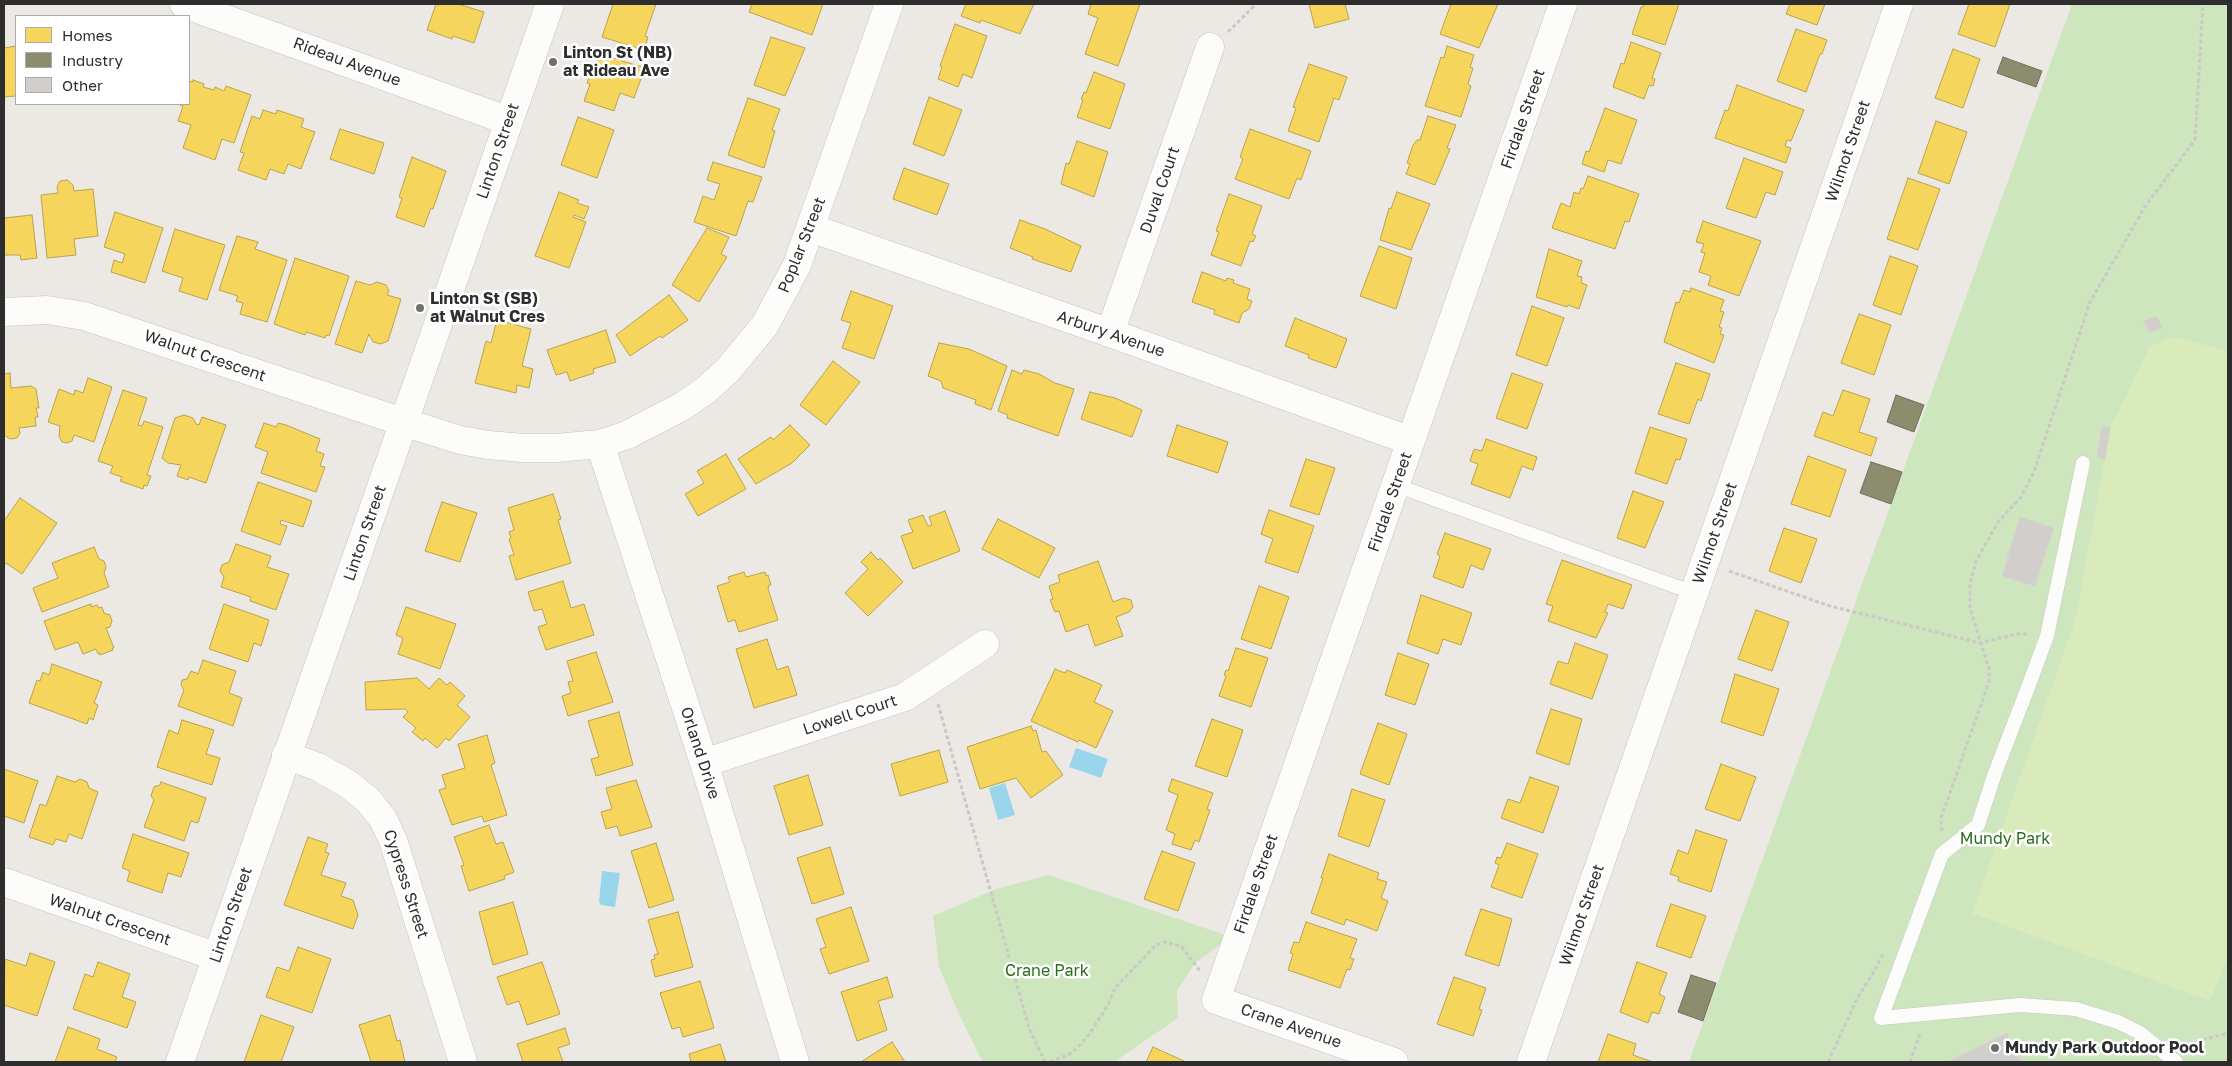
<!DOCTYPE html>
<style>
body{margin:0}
#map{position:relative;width:2232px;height:1066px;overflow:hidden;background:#ece8e4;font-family:"Golos Text",sans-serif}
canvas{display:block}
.frame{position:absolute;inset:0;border:5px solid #2e2e2e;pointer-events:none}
.legend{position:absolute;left:15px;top:15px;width:175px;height:90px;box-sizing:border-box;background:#fff;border:1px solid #ababab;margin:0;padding:6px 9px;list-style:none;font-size:15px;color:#2e2e2e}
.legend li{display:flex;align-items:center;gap:10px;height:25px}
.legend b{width:25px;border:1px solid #ababab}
</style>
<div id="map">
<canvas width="2232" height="1066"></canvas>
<div class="frame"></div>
<ul class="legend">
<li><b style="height:14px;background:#f6d55c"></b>Homes</li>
<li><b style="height:14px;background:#8c8c6e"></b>Industry</li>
<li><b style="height:14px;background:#d1cecb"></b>Other</li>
</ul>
</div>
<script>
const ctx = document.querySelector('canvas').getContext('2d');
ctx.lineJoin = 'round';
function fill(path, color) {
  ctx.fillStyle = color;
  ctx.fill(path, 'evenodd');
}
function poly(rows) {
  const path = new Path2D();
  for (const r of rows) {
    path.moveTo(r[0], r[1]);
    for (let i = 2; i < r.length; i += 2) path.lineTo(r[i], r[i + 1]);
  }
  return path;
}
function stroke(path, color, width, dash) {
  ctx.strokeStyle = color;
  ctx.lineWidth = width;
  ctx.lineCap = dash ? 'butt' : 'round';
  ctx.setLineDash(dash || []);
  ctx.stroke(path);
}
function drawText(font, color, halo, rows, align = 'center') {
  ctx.font = font + ' "Golos Text",sans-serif';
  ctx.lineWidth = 5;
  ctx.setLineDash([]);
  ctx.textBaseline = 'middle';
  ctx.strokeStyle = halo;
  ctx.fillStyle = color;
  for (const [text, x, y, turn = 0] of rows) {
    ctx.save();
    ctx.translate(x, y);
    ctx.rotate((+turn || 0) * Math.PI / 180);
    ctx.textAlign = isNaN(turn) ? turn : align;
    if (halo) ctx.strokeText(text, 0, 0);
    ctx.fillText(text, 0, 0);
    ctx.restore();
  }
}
fill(poly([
 [2072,4,2228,4,2228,1062,1689,1062],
 [1049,875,1231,937,1195,963,1177,991,1178,1018,1114,1062,980,1062,982,1061,959,1014,939,967,933,916,996,889]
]), '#cee6be');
fill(poly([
 [2173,337,2228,351,2228,957,2210,1001,1972,913,2075,621,2111,426,2150,346]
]), '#d9eabb');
fill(poly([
 [1076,748,1108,759,1101,778,1069,767],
 [1005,783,1015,815,998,820,989,788],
 [602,871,620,873,615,907,601,905,599,902]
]), '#99d6ec');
const homes = poly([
 [436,4,458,4,484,12,474,43,453,36,452,39,427,30,436,4],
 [613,4,656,4,645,36,648,37,644,50,602,37,613,4],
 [752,4,823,4,812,35,749,12,752,4],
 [966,4,1034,4,1020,34,981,20,980,23,961,16,966,4],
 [1091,4,1140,4,1118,66,1085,54,1098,18,1088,14,1091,4],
 [1309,4,1345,4,1349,19,1315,28,1309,4],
 [1451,4,1498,4,1479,48,1440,34,1451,4],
 [1644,4,1679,4,1665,45,1632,34,1641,7,1643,7,1644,4],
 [1790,4,1825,4,1817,25,1786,14,1790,4],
 [1969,4,2010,4,1995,47,1958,34,1969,4],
 [955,24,987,36,972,78,963,74,958,87,938,79,942,67,940,66,955,24],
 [1796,29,1827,40,1822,54,1820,54,1806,92,1777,81,1796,29],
 [771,37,805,48,785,96,754,85,771,37],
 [1631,42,1661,53,1652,78,1655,79,1653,86,1649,85,1644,99,1613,87,1621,63,1624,64,1631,42],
 [16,46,16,96,4,97,4,48,16,46],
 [1447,46,1474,55,1470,67,1473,68,1468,84,1471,86,1461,117,1425,106,1441,57,1444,58,1447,46],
 [1953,49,1980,59,1963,108,1935,98,1953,49],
 [600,54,645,68,634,98,620,93,614,111,584,101,590,84,587,83,591,70,595,71,600,54],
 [1309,64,1347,77,1339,100,1334,98,1319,142,1288,131,1296,108,1293,107,1309,64],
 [1094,72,1125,84,1110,129,1077,117,1083,100,1081,99,1084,92,1086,93,1094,72],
 [193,80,204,84,203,87,214,90,215,87,224,91,226,86,251,95,234,143,222,139,215,160,183,148,191,125,178,121,183,106,180,105,189,104,189,81,193,82,193,80],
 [1737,85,1804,110,1791,141,1787,140,1785,146,1791,148,1786,163,1715,138,1725,110,1728,111,1737,85],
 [929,97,962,110,944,156,913,144,929,97],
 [748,98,780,109,772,130,775,131,764,168,728,155,748,98],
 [1605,108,1637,120,1621,164,1608,160,1604,172,1582,164,1586,151,1589,152,1605,108],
 [263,110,276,114,277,110,304,119,301,127,315,132,301,169,288,164,284,174,270,169,266,180,238,170,244,153,240,152,252,116,260,119,263,110],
 [1428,116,1456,125,1447,148,1450,149,1435,185,1406,174,1410,164,1407,163,1413,145,1417,140,1420,140,1428,116],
 [578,117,614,130,597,178,561,165,578,117],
 [1936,121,1967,132,1949,184,1918,173,1936,121],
 [340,129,384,143,374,174,330,159,340,129],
 [1250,129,1311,151,1301,180,1297,178,1289,199,1235,179,1243,159,1240,157,1250,129],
 [1077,141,1108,152,1094,197,1061,184,1066,163,1069,164,1077,141],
 [412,157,446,171,433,209,431,208,424,227,396,217,402,198,399,197,412,157],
 [1744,158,1783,172,1775,195,1766,192,1756,218,1726,208,1744,158],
 [713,162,762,177,753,202,748,201,736,236,694,222,703,196,714,200,720,184,707,180,713,162],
 [904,168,949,184,937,215,893,199,904,168],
 [1588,176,1639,194,1629,222,1625,221,1615,249,1552,228,1561,203,1570,207,1574,192,1579,194,1581,188,1583,189,1588,176],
 [1908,178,1940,189,1918,250,1887,239,1908,178],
 [67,180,73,185,74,191,93,189,98,236,74,239,76,255,47,258,41,195,58,193,57,187,60,181,67,180],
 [559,192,579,200,577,203,589,207,584,219,574,215,573,217,586,222,569,268,535,256,559,192],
 [1397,192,1430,204,1411,250,1380,240,1389,208,1391,209,1397,192],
 [1229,194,1262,206,1252,234,1256,236,1253,242,1250,241,1241,266,1211,255,1219,232,1216,231,1229,194],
 [115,212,163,228,145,283,111,272,114,260,122,263,125,254,104,247,115,212],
 [32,215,37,258,21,260,20,255,4,255,4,218,32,215],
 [1020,220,1045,229,1081,246,1071,272,1032,259,1033,257,1010,248,1020,220],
 [1703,221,1761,241,1739,296,1708,285,1711,276,1699,272,1705,253,1701,252,1704,244,1696,242,1703,221],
 [707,228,729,237,721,254,727,257,699,302,672,285,707,228],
 [175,229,225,245,207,300,179,291,183,278,162,271,175,229],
 [237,236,258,242,255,249,287,260,267,322,240,314,243,303,236,301,238,296,219,290,237,236],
 [1379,246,1412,258,1396,309,1360,296,1379,246],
 [1549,249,1582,261,1577,276,1582,277,1581,283,1587,285,1579,309,1568,305,1567,307,1536,297,1549,249],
 [1890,256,1918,266,1901,315,1873,305,1890,256],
 [295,258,349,276,329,336,326,335,325,338,306,332,305,335,274,324,295,258],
 [1202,272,1226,281,1227,278,1234,280,1233,283,1250,289,1247,299,1252,301,1249,309,1242,313,1239,323,1214,314,1215,310,1192,302,1202,272],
 [356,281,370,285,377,282,386,285,389,291,387,295,401,299,388,341,381,344,373,342,369,334,362,353,335,344,356,281],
 [1691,288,1724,300,1720,311,1724,312,1719,327,1722,328,1720,334,1724,335,1714,363,1664,342,1676,302,1679,303,1684,290,1690,292,1691,288],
 [851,291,893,306,874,359,842,348,851,323,841,320,851,291],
 [669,295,688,320,662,338,660,336,630,356,616,335,669,295],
 [1532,306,1564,318,1547,366,1516,355,1532,306],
 [1859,314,1891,325,1874,375,1841,363,1859,314],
 [1295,318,1347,339,1336,368,1308,358,1309,355,1285,346,1295,318],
 [497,320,531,329,522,366,533,369,529,388,517,385,516,393,475,383,486,341,491,343,497,320],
 [606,330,616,362,593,369,594,373,570,381,567,372,556,375,547,350,606,330],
 [939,343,969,349,1007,366,991,410,975,404,976,400,943,388,941,381,928,376,939,343],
 [833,361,860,382,826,425,800,405,833,361],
 [1676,363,1710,374,1701,401,1698,399,1689,424,1658,414,1676,363],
 [1012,370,1022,374,1024,370,1039,374,1055,383,1074,389,1058,436,1007,418,1008,415,998,411,1012,370],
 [10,373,11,388,31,386,36,389,39,408,36,408,38,417,35,417,36,426,19,428,20,433,17,438,10,439,4,435,4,374,10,373],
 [1512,373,1543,384,1527,429,1496,418,1512,373],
 [88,378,112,387,94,442,74,435,72,441,67,443,62,442,59,436,60,426,48,422,59,389,74,395,75,390,83,393,88,378],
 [123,390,147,398,138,425,142,426,144,421,163,427,147,475,151,476,147,486,144,485,143,489,120,481,122,477,110,473,113,466,98,461,123,390],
 [1843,390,1870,399,1859,432,1877,438,1871,456,1814,436,1823,412,1833,416,1843,390],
 [1090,392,1115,398,1142,410,1132,437,1081,419,1090,392],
 [184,415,193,418,196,424,199,425,202,417,226,425,206,483,189,477,188,480,177,476,181,465,168,463,162,458,175,418,184,415],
 [264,423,276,427,278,423,286,425,320,439,316,451,324,454,320,466,325,467,316,492,261,473,268,452,255,447,264,423],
 [790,425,810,445,792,463,756,484,738,459,771,437,773,440,790,425],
 [1177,425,1228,442,1218,473,1167,456,1177,425],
 [1650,427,1687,439,1680,460,1676,459,1667,484,1635,473,1650,427],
 [1486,439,1537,457,1533,470,1522,466,1510,498,1471,484,1478,464,1470,461,1474,449,1482,451,1486,439],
 [726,454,746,489,698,516,685,494,704,483,697,471,726,454],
 [1808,456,1846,470,1830,517,1791,504,1808,456],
 [1306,459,1335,468,1319,515,1290,506,1306,459],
 [258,482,312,501,303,527,281,520,280,524,287,526,280,545,241,531,258,482],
 [1633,491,1664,502,1645,548,1617,538,1633,491],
 [553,494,561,519,558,520,571,563,516,580,509,556,514,555,509,539,511,538,509,532,514,530,508,508,553,494],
 [20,498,57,523,22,574,6,563,4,566,4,521,20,498],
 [442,502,477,513,460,562,425,551,442,502],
 [1269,510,1314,526,1298,573,1265,562,1273,539,1261,534,1269,510],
 [945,511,960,551,913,569,901,536,913,532,908,520,923,515,928,526,932,525,929,517,945,511],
 [998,519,1055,548,1039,578,982,549,998,519],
 [1784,528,1817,539,1801,583,1769,571,1784,528],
 [1445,533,1491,549,1483,570,1471,565,1463,588,1433,577,1440,556,1437,554,1445,533],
 [236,544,271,556,267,567,289,574,276,610,250,601,251,597,221,587,224,577,220,571,222,565,229,562,236,544],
 [94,547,99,559,104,561,106,567,104,573,109,587,42,612,33,588,58,578,52,563,94,547],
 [871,552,878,560,880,558,903,582,868,616,845,593,868,569,861,562,871,552],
 [1562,560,1632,585,1623,609,1608,604,1605,612,1608,613,1596,638,1548,621,1553,606,1546,604,1562,560],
 [1098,561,1113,602,1124,598,1131,600,1133,607,1129,612,1116,617,1123,636,1095,646,1088,624,1066,632,1059,611,1055,612,1050,600,1053,599,1049,586,1060,582,1058,575,1098,561],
 [744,572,746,577,765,572,766,576,768,575,771,585,769,585,768,589,778,620,739,632,735,620,728,622,717,586,730,582,728,577,744,572],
 [563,581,571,608,584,604,594,635,546,650,538,627,547,624,542,609,534,611,528,592,563,581],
 [1259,586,1289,597,1271,649,1241,639,1259,586],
 [1421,595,1472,613,1461,645,1443,639,1438,654,1407,643,1421,595],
 [91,604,91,607,97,605,99,608,102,607,104,613,110,615,112,621,110,627,106,628,114,648,112,648,113,650,100,655,100,653,98,654,96,649,83,654,78,642,55,650,44,621,91,604],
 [224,604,269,620,261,646,254,643,248,662,209,649,224,604],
 [406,607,456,624,440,669,398,654,403,638,396,635,406,607],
 [1756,610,1789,622,1772,671,1738,659,1756,610],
 [767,639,777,670,788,666,797,695,754,708,736,649,767,639],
 [1575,643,1608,655,1592,699,1550,684,1558,661,1568,664,1575,643],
 [1236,648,1268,658,1251,707,1219,696,1226,676,1224,675,1226,670,1228,671,1236,648],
 [596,652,613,702,568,716,562,696,571,693,568,682,573,681,567,661,596,652],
 [1398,653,1429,664,1415,705,1385,695,1398,653],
 [203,660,236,671,229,693,242,698,233,726,178,706,184,690,181,685,182,680,187,679,191,671,198,674,203,660],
 [52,664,102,682,94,703,98,705,93,720,89,718,87,724,29,703,37,680,40,681,43,672,49,675,52,664],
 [1055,669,1065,673,1067,670,1102,685,1094,702,1113,711,1096,748,1079,740,1078,742,1031,721,1055,669],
 [1735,674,1779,689,1763,736,1721,722,1735,674],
 [417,678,429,689,439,678,447,685,450,682,465,696,457,705,470,717,449,741,446,738,437,748,425,738,423,741,412,732,416,728,403,717,408,712,405,709,366,710,365,682,417,678],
 [1551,709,1582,719,1569,765,1536,753,1551,709],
 [619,712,633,765,596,776,591,759,599,757,588,721,619,712],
 [1212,719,1243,730,1227,777,1195,766,1212,719],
 [182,720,214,730,206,754,220,758,212,785,157,767,169,730,178,734,182,720],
 [1378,723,1407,734,1389,785,1360,774,1378,723],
 [1031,726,1033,731,1036,730,1042,752,1046,751,1063,775,1031,798,1016,778,980,789,967,747,1031,726],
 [487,735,495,763,491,765,507,815,484,822,482,816,452,825,439,790,446,788,442,775,465,768,458,744,487,735],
 [939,750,948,782,900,796,891,764,939,750],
 [1721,764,1756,777,1740,821,1705,809,1721,764],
 [4,769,38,781,24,823,4,816,4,769],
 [808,775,823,825,789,835,774,786,808,775],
 [57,776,75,782,80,779,87,782,89,788,98,792,82,839,69,834,66,842,56,839,53,845,29,837,40,804,46,806,57,776],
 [1530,777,1559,787,1543,833,1501,818,1508,799,1520,803,1530,777],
 [1172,779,1213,793,1207,809,1210,810,1199,842,1195,840,1191,850,1172,844,1175,834,1166,830,1178,795,1168,791,1172,779],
 [636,780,652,827,620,836,617,826,606,829,601,812,612,809,606,788,636,780],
 [161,782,206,798,198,823,191,821,184,841,144,827,154,800,151,796,154,787,160,785,161,782],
 [1352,789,1385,800,1369,847,1338,836,1352,789],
 [489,825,496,844,503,842,514,872,504,876,505,879,469,891,461,866,464,865,454,837,489,825],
 [1696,830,1727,840,1711,892,1678,881,1679,877,1670,874,1678,850,1688,854,1696,830],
 [133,834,189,853,181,877,168,873,162,893,127,881,130,871,122,868,133,834],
 [308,837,328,844,325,852,329,853,321,875,346,883,341,896,353,900,358,915,353,929,284,905,308,837],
 [656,843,674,900,649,908,631,851,656,843],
 [1507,843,1538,854,1522,898,1491,887,1499,865,1495,863,1497,857,1501,858,1507,843],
 [830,847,844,894,812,904,797,858,830,847],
 [1162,851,1195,863,1178,911,1144,899,1162,851],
 [1329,854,1379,873,1377,879,1387,882,1381,898,1388,901,1377,931,1346,919,1344,925,1311,913,1323,878,1321,878,1329,854],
 [513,902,528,954,493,965,479,912,513,902],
 [1671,904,1706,916,1691,958,1656,946,1671,904],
 [851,907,869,961,829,974,820,949,826,947,816,919,851,907],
 [1481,909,1512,919,1499,966,1465,955,1481,909],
 [678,912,693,967,655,977,651,960,655,959,654,955,658,954,648,920,678,912],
 [1306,922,1357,939,1350,958,1354,959,1350,970,1347,969,1340,988,1288,970,1293,954,1290,953,1294,942,1299,943,1306,922],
 [298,947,331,959,312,1013,266,997,277,967,289,971,298,947],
 [30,953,55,962,37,1016,4,1005,5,959,26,966,30,953],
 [98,962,130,974,122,997,136,1002,127,1028,73,1009,85,974,93,977,98,962],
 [542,962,560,1014,527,1025,519,1001,507,1005,497,977,542,962],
 [1637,962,1667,973,1659,994,1665,997,1659,1014,1652,1012,1648,1023,1620,1012,1637,962],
 [887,977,893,997,878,1001,887,1030,857,1041,841,992,887,977],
 [1454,977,1486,988,1479,1009,1482,1010,1473,1036,1437,1024,1454,977],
 [700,981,714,1028,683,1037,680,1027,672,1029,660,993,700,981],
 [261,1015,294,1027,281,1062,244,1062,261,1015],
 [390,1015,397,1041,400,1040,405,1062,371,1062,359,1025,390,1015],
 [68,1027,100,1039,97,1049,117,1057,115,1062,55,1062,68,1027],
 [565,1028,570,1044,558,1048,563,1062,523,1062,517,1044,565,1028],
 [1608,1034,1636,1044,1633,1055,1653,1062,1598,1062,1608,1034],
 [892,1042,905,1062,861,1062,892,1042],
 [720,1044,726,1062,691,1062,689,1054,720,1044],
 [1153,1047,1186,1062,1146,1062,1153,1047]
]);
fill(homes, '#f6d55c');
stroke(homes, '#baa34e', 1);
const industry = poly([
 [2003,57,2042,71,2036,87,1997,73,2003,57],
 [1896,395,1924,405,1914,432,1887,422,1896,395],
 [1871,462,1902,472,1891,504,1860,493,1871,462],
 [1691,975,1716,983,1703,1021,1678,1012,1691,975]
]);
fill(industry, '#8c8c6e');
stroke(industry, '#70705b', 1);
const building = poly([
 [2157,316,2162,328,2149,333,2144,321,2157,316],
 [2102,426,2110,428,2105,459,2097,457,2102,426],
 [2020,517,2054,528,2035,586,2002,576,2020,517],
 [2007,1033,2021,1062,1947,1062,2007,1033]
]);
fill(building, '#d1cecb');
stroke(building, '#d7d4d0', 1);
const service = poly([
 [2083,463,2047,636,2027,690,1995,773,1978,825,1942,854,1881,1018,2020,1005,2076,1009,2118,1022,2140,1033,2176,1062],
 [1395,485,1694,593]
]);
const minor = poly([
 [184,4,509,121],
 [811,228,1110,333,1411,441],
 [4,312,47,310,84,316,403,422,460,440,488,445,523,448,556,448,600,444,627,435,683,406,707,389,727,371,765,325,797,265,889,4],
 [1110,333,1210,47],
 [600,444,704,763,795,1062],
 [286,755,318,767,348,784,368,800,383,819,393,840,463,1062],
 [704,763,905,697,985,644],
 [4,882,217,957],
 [1394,1062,1216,1000,1563,4],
 [1531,1062,1899,4]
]);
const tertiary = poly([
 [180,1062,550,4]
]);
stroke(service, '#c5c4c5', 15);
stroke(minor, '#c5c4c5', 29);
stroke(tertiary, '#c5c4c5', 29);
stroke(poly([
 [1228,32,1256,4],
 [1729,571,1830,606,1980,643,2017,634,2029,634],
 [938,704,1029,1028,1045,1062],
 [1942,831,1941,818,1989,682,1989,669,1970,608,1970,584,1976,561,1998,522,2021,497,2034,472,2090,302,2146,205,2195,140,2203,4],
 [2184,1045,2228,1033],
 [1050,1062,1070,1054,1081,1044,1090,1033,1108,1005,1115,988,1156,945,1164,942,1181,946,1200,971],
 [1828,1062,1858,997,1872,975,1883,954],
 [1910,1062,1920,1033]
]), '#c9c9c8', 3, [4, 2.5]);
stroke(service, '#fcfcfb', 14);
stroke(minor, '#fcfcfb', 28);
stroke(tertiary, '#fcfcfb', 28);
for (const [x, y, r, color] of [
 [553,62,5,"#706f6e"],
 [420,308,5,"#706f6e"],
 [1995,1048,5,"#706f6e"]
]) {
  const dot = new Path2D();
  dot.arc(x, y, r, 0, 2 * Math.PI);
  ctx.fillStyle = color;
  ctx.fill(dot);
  stroke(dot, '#fff', 2);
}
drawText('bold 16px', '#2e2e2e', '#fff', [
 ["Linton St (NB)",563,53],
 ["at Rideau Ave",563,71],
 ["Linton St (SB)",430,299],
 ["at Walnut Cres",430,317],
 ["Mundy Park Outdoor Pool",2005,1048]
], 'left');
drawText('16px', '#2e2e2e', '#fff', [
 ["Rideau Avenue",347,62,20],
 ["Firdale Street",1523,119,-71],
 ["Linton Street",498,151,-71],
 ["Wilmot Street",1848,151,-71],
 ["Duval Court",1160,190,-71],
 ["Poplar Street",802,245,-68],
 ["Arbury Avenue",1111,334,19],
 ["Walnut Crescent",205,356,19],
 ["Firdale Street",1390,502,-71],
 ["Linton Street",365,533,-71],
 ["Wilmot Street",1715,533,-71],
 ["Lowell Court",850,715,-18],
 ["Orland Drive",700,753,72],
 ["Cypress Street",406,884,72],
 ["Firdale Street",1256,884,-71],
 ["Linton Street",231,915,-71],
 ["Wilmot Street",1582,915,-71],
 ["Walnut Crescent",110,920,19],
 ["Crane Avenue",1291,1026,19]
]);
drawText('16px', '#2c6e1b', '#fff', [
 ["Mundy Park",2005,839],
 ["Crane Park",1047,971]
]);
</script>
